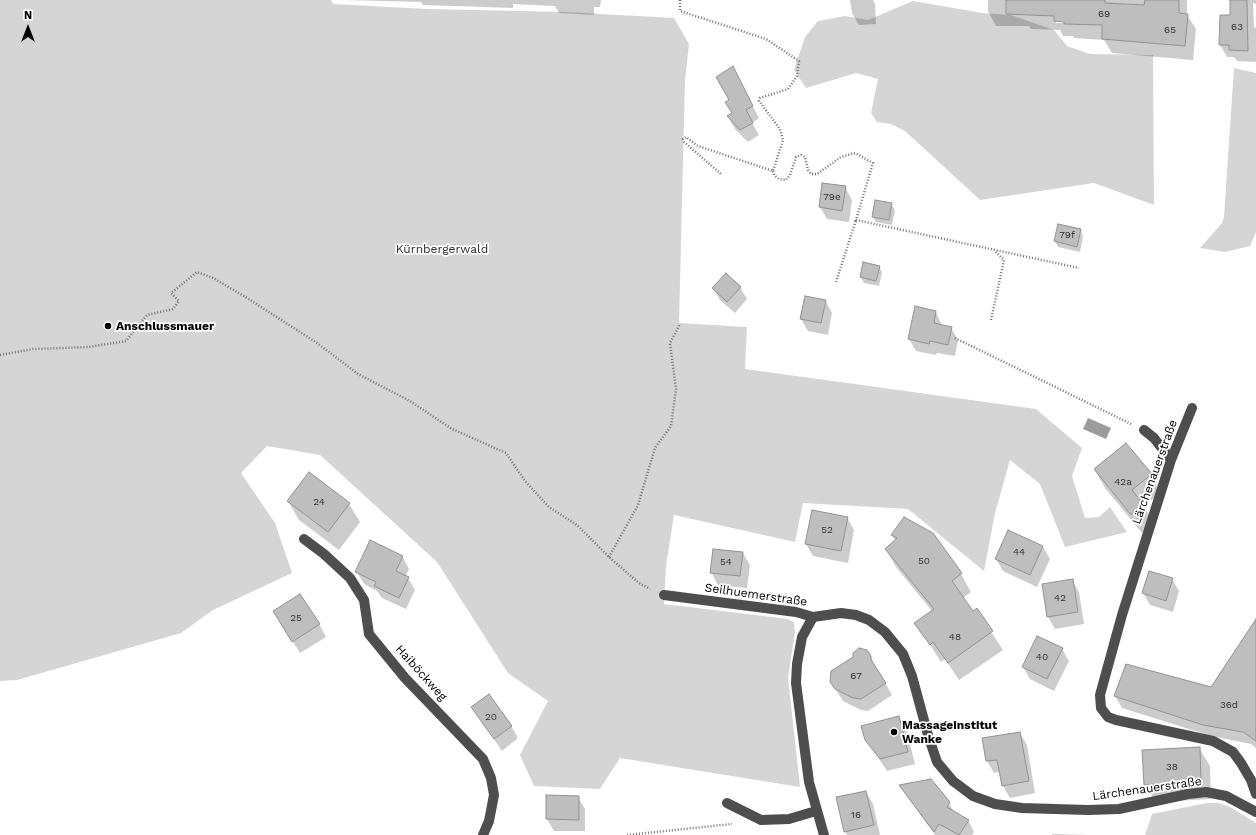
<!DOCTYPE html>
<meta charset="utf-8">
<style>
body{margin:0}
#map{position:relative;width:1256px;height:835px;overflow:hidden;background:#fff;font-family:"Work Sans",sans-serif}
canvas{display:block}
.north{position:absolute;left:8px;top:8px;width:40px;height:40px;-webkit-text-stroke:3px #fff;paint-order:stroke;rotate:0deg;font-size:11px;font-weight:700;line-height:16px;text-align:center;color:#000}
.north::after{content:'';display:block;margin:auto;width:14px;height:18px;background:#000;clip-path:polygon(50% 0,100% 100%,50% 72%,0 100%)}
</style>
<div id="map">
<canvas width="1256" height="835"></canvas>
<div class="north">N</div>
</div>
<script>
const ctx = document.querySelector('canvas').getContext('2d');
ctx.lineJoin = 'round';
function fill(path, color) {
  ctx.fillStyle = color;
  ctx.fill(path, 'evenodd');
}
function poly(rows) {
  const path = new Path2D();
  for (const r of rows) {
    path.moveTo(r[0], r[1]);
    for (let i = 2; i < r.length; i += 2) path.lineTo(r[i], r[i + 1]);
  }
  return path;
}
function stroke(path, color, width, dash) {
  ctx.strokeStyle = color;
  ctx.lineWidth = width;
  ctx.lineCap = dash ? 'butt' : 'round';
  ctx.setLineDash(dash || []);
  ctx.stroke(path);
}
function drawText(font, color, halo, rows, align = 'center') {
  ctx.font = font + ' "Work Sans",sans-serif';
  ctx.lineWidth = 3.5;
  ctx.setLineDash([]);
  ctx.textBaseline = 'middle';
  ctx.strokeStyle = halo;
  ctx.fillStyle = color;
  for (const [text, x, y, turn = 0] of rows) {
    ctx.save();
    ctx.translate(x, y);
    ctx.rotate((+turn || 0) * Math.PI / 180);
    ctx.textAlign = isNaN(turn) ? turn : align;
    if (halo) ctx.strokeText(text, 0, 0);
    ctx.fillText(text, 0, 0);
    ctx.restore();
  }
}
fill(poly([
 [0,0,331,0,333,4,428,9,565,12,674,18,689,44,685,80,679,323,747,327,745,369,1036,409,1082,448,1072,476,1085,518,1099,517,1110,507,1127,532,1065,547,1040,484,1010,460,995,513,984,571,908,509,803,503,795,542,674,515,666,566,664,604,788,619,794,622,795,632,788,678,800,787,620,758,600,789,534,786,520,755,548,701,508,673,437,562,320,455,267,446,241,473,275,523,292,573,213,610,181,633,17,680,0,681],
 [913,1,982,13,1011,15,1054,30,1067,46,1090,54,1153,55,1154,205,1094,183,980,200,905,131,891,124,877,122,871,113,878,79,856,73,806,88,794,70,805,37,818,21,845,16,868,20],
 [1234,68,1256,73,1256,232,1250,246,1225,252,1200,248,1222,223,1224,217],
 [1207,803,1219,803,1230,807,1245,816,1256,823,1256,835,1145,835,1152,814]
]), '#d5d5d5');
fill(poly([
 [1088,418,1111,428,1106,439,1083,429]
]), '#9c9c9c');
fill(poly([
 [344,0,601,0,600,7,594,7,594,15,559,13,555,6,513,4,513,8,423,5,421,2],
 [850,0,873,0,875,4,876,24,859,25,852,13],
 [988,0,1187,0,1187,15,1196,29,1193,60,1112,53,1104,40,1074,38,1073,36,1063,36,1060,30,1031,29,1029,26,996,26,988,11],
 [1056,21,1069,21,1069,23,1056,23],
 [1231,0,1256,0,1256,4,1253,3,1254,27,1256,28,1256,62,1237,61,1234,57,1227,57,1220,45,1231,16],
 [733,68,759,118,752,123,759,135,748,142,735,129,728,117,733,114,730,100],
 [845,187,852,200,849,222,827,219,820,207],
 [891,204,895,210,892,225,876,222,873,217],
 [1058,225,1080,230,1083,236,1080,252,1058,247,1055,241],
 [879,267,882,272,879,286,864,283,861,277],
 [740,287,747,299,735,313,720,300,713,288],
 [825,300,832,313,828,335,808,331,801,319],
 [936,312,942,326,951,328,958,340,955,356,937,353,936,355,916,351,909,339],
 [1095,470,1151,474,1161,492,1144,506,1154,524,1142,533,1105,488],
 [309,474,349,504,360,522,339,550,299,520,288,501],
 [847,518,854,530,848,563,813,556,806,544],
 [892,535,961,574,971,592,963,598,973,612,977,610,1003,650,959,680,945,659,941,662,916,623,932,611,896,567,886,549,896,541],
 [1043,547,1050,559,1037,587,1003,571,996,559],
 [743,553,750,565,747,588,718,585,711,572],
 [402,556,409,569,405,577,408,578,415,590,406,609,382,598,377,591,364,584,357,572],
 [1172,579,1179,591,1173,612,1150,605,1143,593],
 [1072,580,1079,592,1084,624,1055,629,1048,617],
 [281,623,319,624,326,637,300,653],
 [1256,639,1256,748,1251,744,1211,736,1122,708,1115,696,1212,688],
 [1062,649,1069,661,1054,691,1030,679,1023,667],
 [870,656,892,695,868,711,861,710,843,701,831,682],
 [472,707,511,726,518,738,502,751],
 [899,717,906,729,915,764,887,771,866,739],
 [1020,733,1027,745,1035,793,1010,798,1003,786,1000,772,994,773,987,761],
 [1199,748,1210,766,1211,799,1156,802,1145,784],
 [900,786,949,803,954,812,968,820,974,832,972,835,935,835],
 [866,792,873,804,880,835,847,835,845,832],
 [578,797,585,809,585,831,554,831,547,819],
 [1052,834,1091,835,1092,835,1052,835]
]), '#0003');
const building = poly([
 [1006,0,1105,0,1105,3,1144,5,1145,0,1179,0,1179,13,1188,14,1185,46,1102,39,1102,25,1064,24,1064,22,1054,21,1054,16,1006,14,1006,0],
 [1230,0,1247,0,1248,51,1229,50,1229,45,1219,45,1220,15,1230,15,1230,0],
 [733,66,753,106,746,110,753,123,740,130,727,116,732,113,725,102,729,100,716,77,733,66],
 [822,183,846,186,842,211,819,207,822,183],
 [875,200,892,203,889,220,872,217,875,200],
 [1058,224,1081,229,1077,247,1054,241,1058,224],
 [863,262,880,266,876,281,860,277,863,262],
 [726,273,741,287,727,302,712,288,726,273],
 [805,296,826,300,821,323,800,319,805,296],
 [915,306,936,311,934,323,952,327,948,345,930,341,929,344,908,339,915,306],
 [1126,443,1152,474,1132,490,1144,505,1131,515,1094,469,1126,443],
 [309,472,350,503,328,532,287,501,309,472],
 [812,510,848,517,841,551,805,544,812,510],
 [904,517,933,533,962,573,952,581,973,611,977,608,993,631,948,663,933,642,930,645,914,623,934,609,885,549,897,538,891,535,904,517],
 [1008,530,1043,546,1030,575,995,559,1008,530],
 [370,540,403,556,396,571,409,577,399,598,374,586,376,582,355,572,370,540],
 [713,549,743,552,740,576,710,573,713,549],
 [1149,571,1173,578,1166,601,1142,593,1149,571],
 [1073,579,1078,612,1047,617,1042,584,1073,579],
 [300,594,320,624,292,642,273,611,300,594],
 [1256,619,1256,741,1243,732,1203,725,1114,696,1126,664,1211,687,1256,619],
 [1037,636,1063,648,1047,679,1022,667,1037,636],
 [859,648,867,650,871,656,871,660,886,683,861,699,853,698,835,689,830,682,831,671,853,657,853,653,859,648],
 [489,694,512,726,494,739,471,707,489,694],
 [899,716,908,752,880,759,865,740,861,726,899,716],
 [1020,732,1029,781,1002,786,997,760,986,761,982,738,1020,732],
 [1200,747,1201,781,1144,785,1142,750,1200,747],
 [931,779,950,802,947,807,969,820,959,835,939,824,934,832,899,785,931,779],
 [866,791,874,825,844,832,836,797,866,791],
 [546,795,579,796,579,820,546,819,546,795]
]);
fill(building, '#bebebe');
stroke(building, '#929292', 1);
stroke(poly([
 [680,0,680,11,766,39,799,61,797,76,788,89,760,98,759,101,780,129,783,140,773,171,698,146,686,137,683,139,684,142,721,174],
 [773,171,775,176,779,179,786,180,790,175,796,157,801,155,805,157,808,170,811,174,817,174,841,157,855,153,873,163,856,220,1079,268],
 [836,282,856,220],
 [991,320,1004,260,995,251],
 [955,338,1131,424],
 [0,355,33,349,89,347,126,341,147,315,173,309,179,301,171,293,197,272,213,278,244,296,317,343,358,374,410,401,452,429,506,453,525,481,549,507,577,525,609,557,639,583,650,589],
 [609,557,638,505,655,448,671,426,676,389,670,343,680,324],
 [627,835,732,824]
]), '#707070', 2.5, [1, 2]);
stroke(poly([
 [1192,408,1171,460,1122,615,1100,695,1101,708,1108,717,1116,720,1213,741,1233,752,1241,763,1251,780,1256,794],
 [1144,430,1154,438,1171,460],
 [304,539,324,554,350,578,364,600,369,634,405,678,483,759,491,778,494,795,489,821,483,835],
 [664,595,796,612,813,617,802,637,797,664,796,683,809,782,824,835],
 [813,617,841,613,856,615,869,620,885,632,903,654,912,676,928,735,937,762,953,781,973,796,995,804,1022,808,1088,810,1119,809,1188,794,1206,792,1226,796,1256,812],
 [727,803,761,820,789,819,816,811]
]), '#4e4e4e', 10);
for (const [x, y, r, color] of [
 [108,326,4,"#000"],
 [894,732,4,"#000"]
]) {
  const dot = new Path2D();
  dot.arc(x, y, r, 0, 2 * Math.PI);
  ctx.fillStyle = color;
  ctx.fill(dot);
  stroke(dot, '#fff', 1.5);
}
drawText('10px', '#303030', null, [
 ["69",1104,14],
 ["63",1237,27],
 ["65",1170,30],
 ["79e",832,197],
 ["79f",1067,235],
 ["42a",1123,482],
 ["24",319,502],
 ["52",827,530],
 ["44",1019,552],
 ["50",924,561],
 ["54",726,562],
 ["42",1060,598],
 ["25",296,618],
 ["48",955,637],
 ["40",1042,657],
 ["67",856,676],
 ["36d",1229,705],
 ["20",491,717],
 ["38",1172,767],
 ["16",856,815]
]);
drawText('12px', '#2c2c2c', '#fff', [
 ["Kürnbergerwald",442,249]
]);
drawText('bold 12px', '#000', '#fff', [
 ["Anschlussmauer",116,326],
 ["Massageinstitut",902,725],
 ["Wanke",902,739]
], 'left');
drawText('12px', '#000', '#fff', [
 ["Lärchenauerstraße",1155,472,-70],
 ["Seilhuemerstraße",756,595,8],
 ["Haiböckweg",421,673,48],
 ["Lärchenauerstraße",1147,789,-8]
]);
</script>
